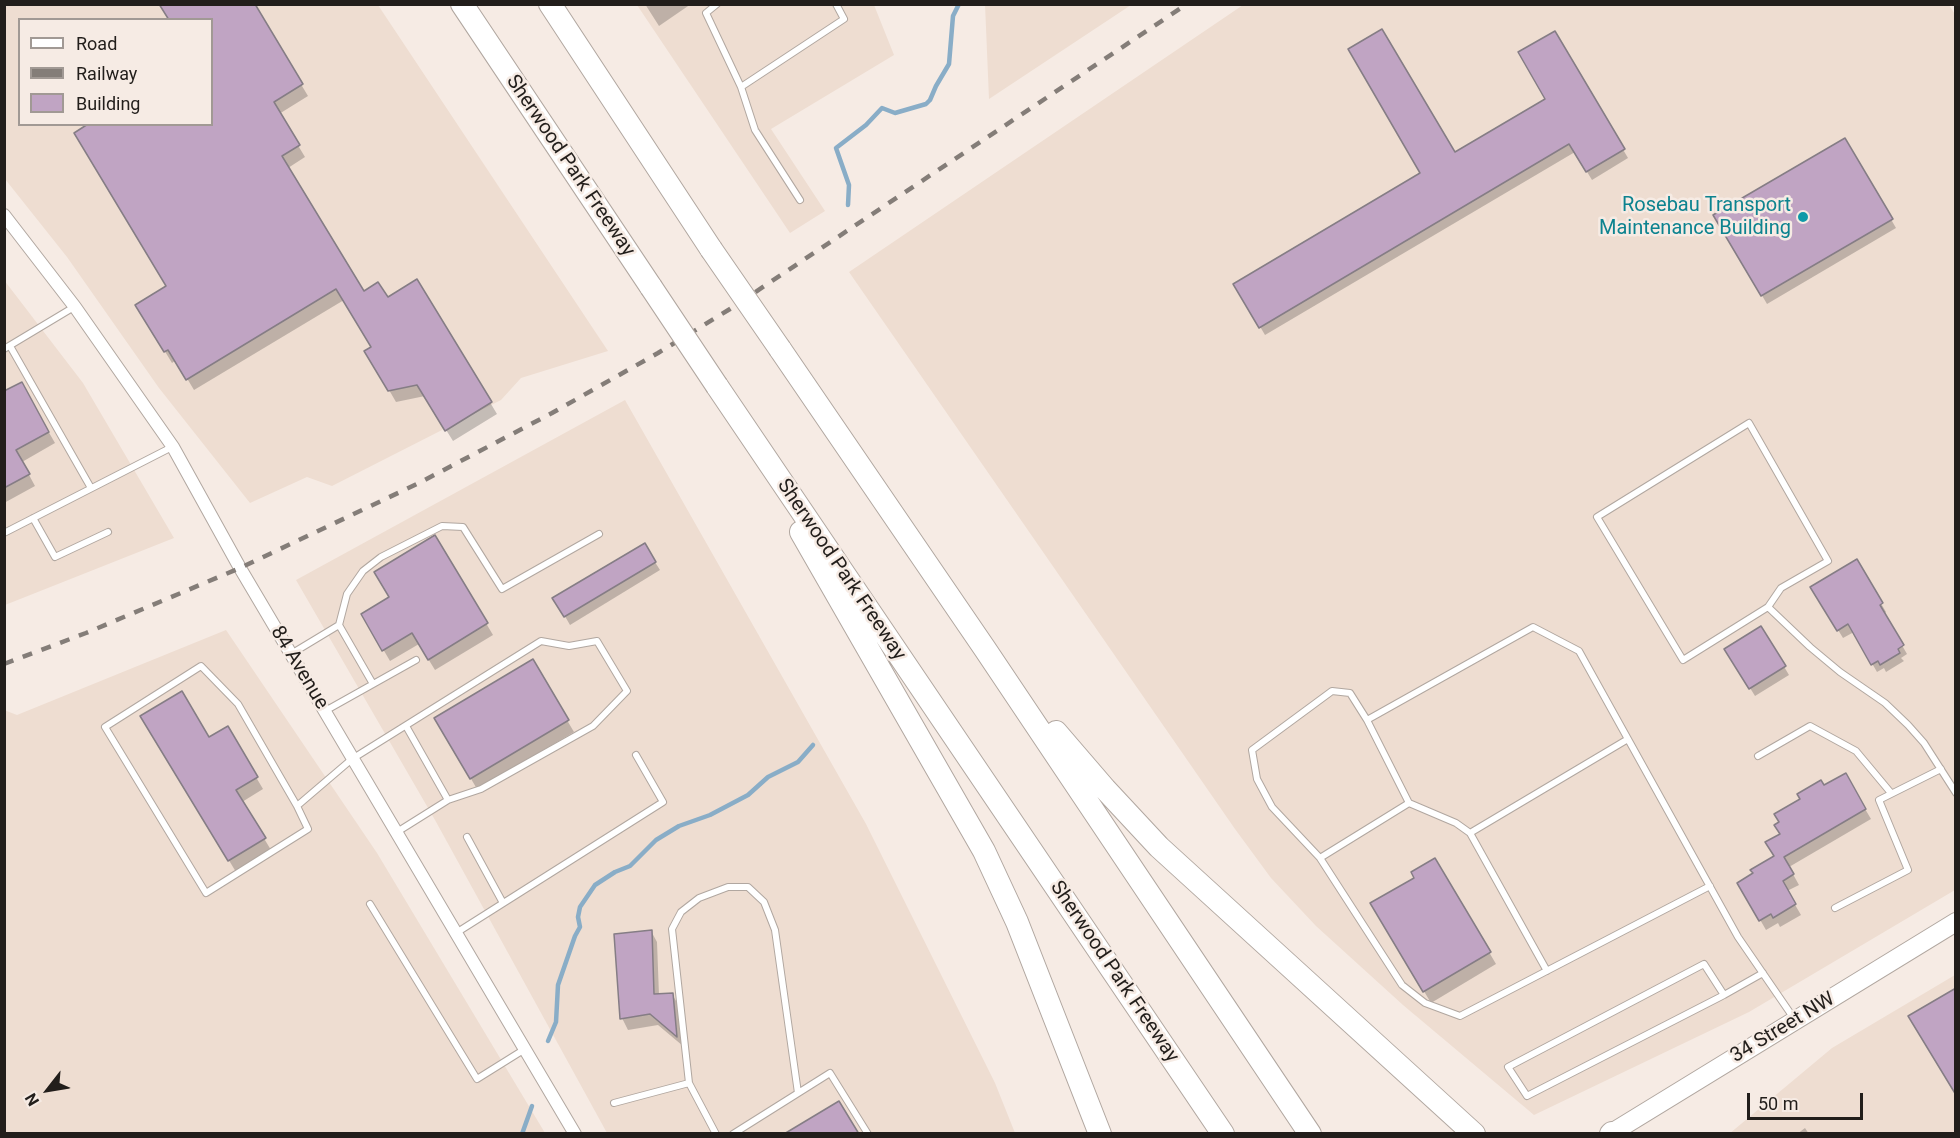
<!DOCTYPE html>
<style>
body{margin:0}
#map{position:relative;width:1960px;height:1138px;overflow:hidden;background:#f6ebe4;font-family:Roboto,sans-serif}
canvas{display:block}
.frame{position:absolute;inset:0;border:6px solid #221e1b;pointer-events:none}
.legend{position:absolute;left:18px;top:18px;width:195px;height:108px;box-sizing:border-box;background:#f6ebe4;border:2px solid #a19994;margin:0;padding:8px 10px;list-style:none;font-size:18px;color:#221e1b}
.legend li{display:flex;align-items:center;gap:12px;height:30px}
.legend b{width:30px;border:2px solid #a19994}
.north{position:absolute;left:18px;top:1060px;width:60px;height:60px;-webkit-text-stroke:4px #f6ebe4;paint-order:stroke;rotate:239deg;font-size:16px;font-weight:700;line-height:24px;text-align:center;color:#221e1b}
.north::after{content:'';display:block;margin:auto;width:21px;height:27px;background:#221e1b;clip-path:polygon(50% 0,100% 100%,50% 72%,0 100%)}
.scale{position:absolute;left:1747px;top:1093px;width:116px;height:27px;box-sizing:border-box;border:3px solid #221e1b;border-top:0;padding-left:8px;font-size:18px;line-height:21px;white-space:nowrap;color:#221e1b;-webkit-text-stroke:4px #f6ebe4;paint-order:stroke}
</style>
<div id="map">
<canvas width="1960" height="1138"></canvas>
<div class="frame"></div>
<ul class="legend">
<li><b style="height:8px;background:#fff"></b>Road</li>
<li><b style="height:8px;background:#847d78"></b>Railway</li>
<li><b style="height:16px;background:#c0a4c3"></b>Building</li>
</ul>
<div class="north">N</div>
<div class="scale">50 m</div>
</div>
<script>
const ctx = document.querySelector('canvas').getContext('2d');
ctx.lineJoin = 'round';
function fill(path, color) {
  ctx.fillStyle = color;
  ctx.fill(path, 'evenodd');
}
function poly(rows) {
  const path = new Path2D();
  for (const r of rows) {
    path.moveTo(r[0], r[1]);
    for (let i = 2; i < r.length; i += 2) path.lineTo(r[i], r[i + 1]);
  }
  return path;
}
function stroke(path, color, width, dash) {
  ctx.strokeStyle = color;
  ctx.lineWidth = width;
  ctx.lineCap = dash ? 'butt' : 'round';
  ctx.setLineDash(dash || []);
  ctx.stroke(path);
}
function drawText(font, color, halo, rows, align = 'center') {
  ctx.font = font + ' Roboto,sans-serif';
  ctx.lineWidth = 5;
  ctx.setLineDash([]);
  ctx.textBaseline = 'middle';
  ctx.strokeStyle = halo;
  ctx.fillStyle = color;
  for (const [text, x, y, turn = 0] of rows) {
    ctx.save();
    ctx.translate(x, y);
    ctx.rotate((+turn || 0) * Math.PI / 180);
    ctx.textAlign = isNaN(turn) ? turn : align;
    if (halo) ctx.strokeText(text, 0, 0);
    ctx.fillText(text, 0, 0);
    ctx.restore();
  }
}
fill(poly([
 [985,4,1131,4,1131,5,989,99],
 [5,5,378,5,608,351,521,378,501,400,332,486,307,477,250,503,159,388,67,257,5,179],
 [20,20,212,20,212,124,20,124],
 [637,5,874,5,894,55,771,129,825,211,790,233],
 [1243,5,1949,5,1956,16,1955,890,1749,1012,1534,1115,1403,1005,1316,926,1271,878,1235,829,849,272],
 [4,280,83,383,174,538,5,605],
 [625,400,866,824,995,1083,1015,1133,607,1133,435,820,296,580],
 [226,630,377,853,545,1133,5,1133,4,710,17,715],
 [1955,975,1955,1133,1729,1134,1832,1048]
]), '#eeddd1');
fill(poly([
 [253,4,308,96,279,114,305,157,288,168,363,293,387,299,417,281,497,414,453,441,425,396,396,402,367,352,373,348,344,300,194,390,176,360,172,363,144,317,168,287,212,124,212,20],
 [645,4,691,4,659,26],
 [1554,33,1628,158,1592,180,1575,152,1265,335,1235,284,1547,100],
 [1845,140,1896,228,1767,304,1715,215],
 [21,384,55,443,22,462,35,486,4,503,4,393],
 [435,537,493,635,435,670,419,644,390,661,363,615,391,598],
 [644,545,660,570,570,625,555,599],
 [1856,561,1886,612,1884,614,1907,654,1901,658,1904,661,1886,672,1884,668,1877,672,1854,632,1843,638,1812,587],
 [1761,628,1789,675,1755,696,1726,649],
 [532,661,574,732,477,789,436,719],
 [142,716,209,739,227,728,263,789,242,802,271,850,236,872],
 [1845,775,1871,819,1789,867,1799,885,1787,891,1801,915,1780,927,1778,923,1766,930,1739,883,1776,857,1782,835,1824,787],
 [1435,860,1496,964,1431,1003,1372,904,1416,878],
 [651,931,657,942,659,995,672,994,679,1006,683,1046,658,1025,628,1030,622,1018],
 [1805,1128,1809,1134,1797,1134]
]), '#0003');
stroke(poly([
 [848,205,849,185,836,148,866,125,882,108,895,113,926,104,930,100,936,86,949,64,953,16,959,4],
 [548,1041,556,1022,558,985,575,936,580,927,578,917,580,907,595,885,615,872,630,866,656,840,679,826,710,815,748,795,768,777,798,762,813,745],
 [522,1134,532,1106]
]), '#89adc7', 4.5);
const building = poly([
 [159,4,255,4,303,84,274,102,300,145,282,156,364,291,378,282,388,297,417,279,492,402,445,431,417,385,388,391,364,351,371,347,336,289,186,380,168,350,164,352,135,305,166,286,74,133,88,124,212,124,212,20,169,20,159,4],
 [1382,29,1455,152,1545,99,1518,52,1555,31,1625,149,1586,172,1569,144,1259,328,1233,284,1420,173,1348,49,1382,29],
 [1845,138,1893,219,1761,296,1713,215,1845,138],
 [22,382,49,432,16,450,30,474,4,488,4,391,22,382],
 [435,535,488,623,428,660,412,633,382,651,361,614,389,597,374,572,435,535],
 [645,543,656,562,564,617,552,598,645,543],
 [1857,559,1883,603,1880,605,1904,645,1898,649,1900,653,1880,665,1878,661,1871,665,1848,624,1837,631,1810,587,1857,559],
 [1761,626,1786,666,1749,689,1724,649,1761,626],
 [533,659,569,720,470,779,434,718,533,659],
 [182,691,209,737,228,726,258,777,236,790,266,838,228,861,140,716,182,691],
 [1846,773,1866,809,1784,857,1794,874,1783,881,1796,904,1773,918,1771,914,1759,921,1737,883,1753,873,1750,870,1774,856,1765,842,1780,834,1774,825,1779,822,1774,814,1800,799,1797,794,1821,780,1824,785,1846,773],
 [1435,858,1491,952,1423,992,1370,903,1414,878,1411,872,1435,858],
 [652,930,654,994,673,993,677,1037,650,1014,620,1019,614,934,652,930],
 [1956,988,1956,1095,1908,1016,1956,988],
 [839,1101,859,1134,784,1134,839,1101]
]);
fill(building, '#c0a4c3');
stroke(building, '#857d85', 1.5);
const service = poly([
 [717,4,706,13,741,87,755,130,800,200],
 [741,87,844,19,836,4],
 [10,346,91,488],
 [4,349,74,307],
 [1749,423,1828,561,1781,588,1768,607,1683,660,1597,517,1749,423],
 [33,518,55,557,108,532],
 [4,533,172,447],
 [1768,607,1810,647,1840,672,1885,703,1908,725,1924,743,1956,793],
 [339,625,347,594,363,571,381,557,442,526,463,527,502,589,599,534],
 [291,654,339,625,373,684],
 [325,711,416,660],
 [1367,720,1533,627,1579,651,1738,937,1795,1020],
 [406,726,448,800],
 [1758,756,1810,726,1856,751,1891,793],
 [1409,803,1367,720,1350,693,1332,691,1252,750,1257,779,1272,807,1320,858,1402,985,1425,1003,1460,1016,1710,886],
 [297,806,308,829,206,893,105,727,201,666,238,704,297,806,352,759,541,641,569,646,597,641,627,691,593,726,481,789,448,800,397,832],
 [1470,833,1628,739],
 [467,837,503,903],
 [1320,858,1409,803,1456,823,1470,833,1547,971],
 [370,904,477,1079,525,1049],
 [1835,908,1908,870,1879,800,1941,769],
 [456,933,663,802,636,755],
 [1724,995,1704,964,1508,1067,1527,1096,1724,995,1763,973],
 [689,1083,716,1134],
 [614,1103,689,1083,672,929,681,912,699,898,728,887,748,887,764,902,775,930,798,1093],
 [733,1134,830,1073,868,1134]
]);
const minor = poly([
 [4,215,75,307,173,447,240,568,575,1134]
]);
const secondary = poly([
 [1610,1134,1956,922]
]);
const motorway = poly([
 [462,4,651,287],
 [550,4,711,249],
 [780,349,985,649,1310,1134],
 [717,386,1223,1134],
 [801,532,984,851,1017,922,1100,1134],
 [1056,732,1105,789,1159,847,1474,1134],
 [1611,1134,1612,1133]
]);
stroke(service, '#b1a7a0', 8);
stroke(minor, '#b1a7a0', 14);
stroke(secondary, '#b1a7a0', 20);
stroke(motorway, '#b1a7a0', 24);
stroke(service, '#fff', 6);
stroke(minor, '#fff', 12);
stroke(secondary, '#fff', 18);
stroke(motorway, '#fff', 22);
stroke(poly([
 [4,664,86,633,240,568,419,483,552,413,658,353,730,309,1187,4]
]), '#847d78', 4.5, [10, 10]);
const motorwayBridge = poly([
 [711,249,780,349],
 [651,287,717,386]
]);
stroke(motorwayBridge, '#b1a7a0', 24, []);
stroke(motorwayBridge, '#fff', 22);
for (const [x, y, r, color] of [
 [1803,217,6,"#0f9aa8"]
]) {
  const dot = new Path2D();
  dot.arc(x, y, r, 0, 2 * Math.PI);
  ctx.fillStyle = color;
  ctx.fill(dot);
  stroke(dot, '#f6ebe4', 2);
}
drawText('20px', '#221e1b', '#f6ebe4', [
 ["Sherwood Park Freeway",570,166,56],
 ["Sherwood Park Freeway",841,570,56],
 ["84 Avenue",299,668,59],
 ["Sherwood Park Freeway",1114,972,56],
 ["34 Street NW",1783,1028,-31]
]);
drawText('20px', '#0d838f', '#f6ebe4', [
 ["Rosebau Transport",1791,206],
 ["Maintenance Building",1791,229]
], 'right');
</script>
